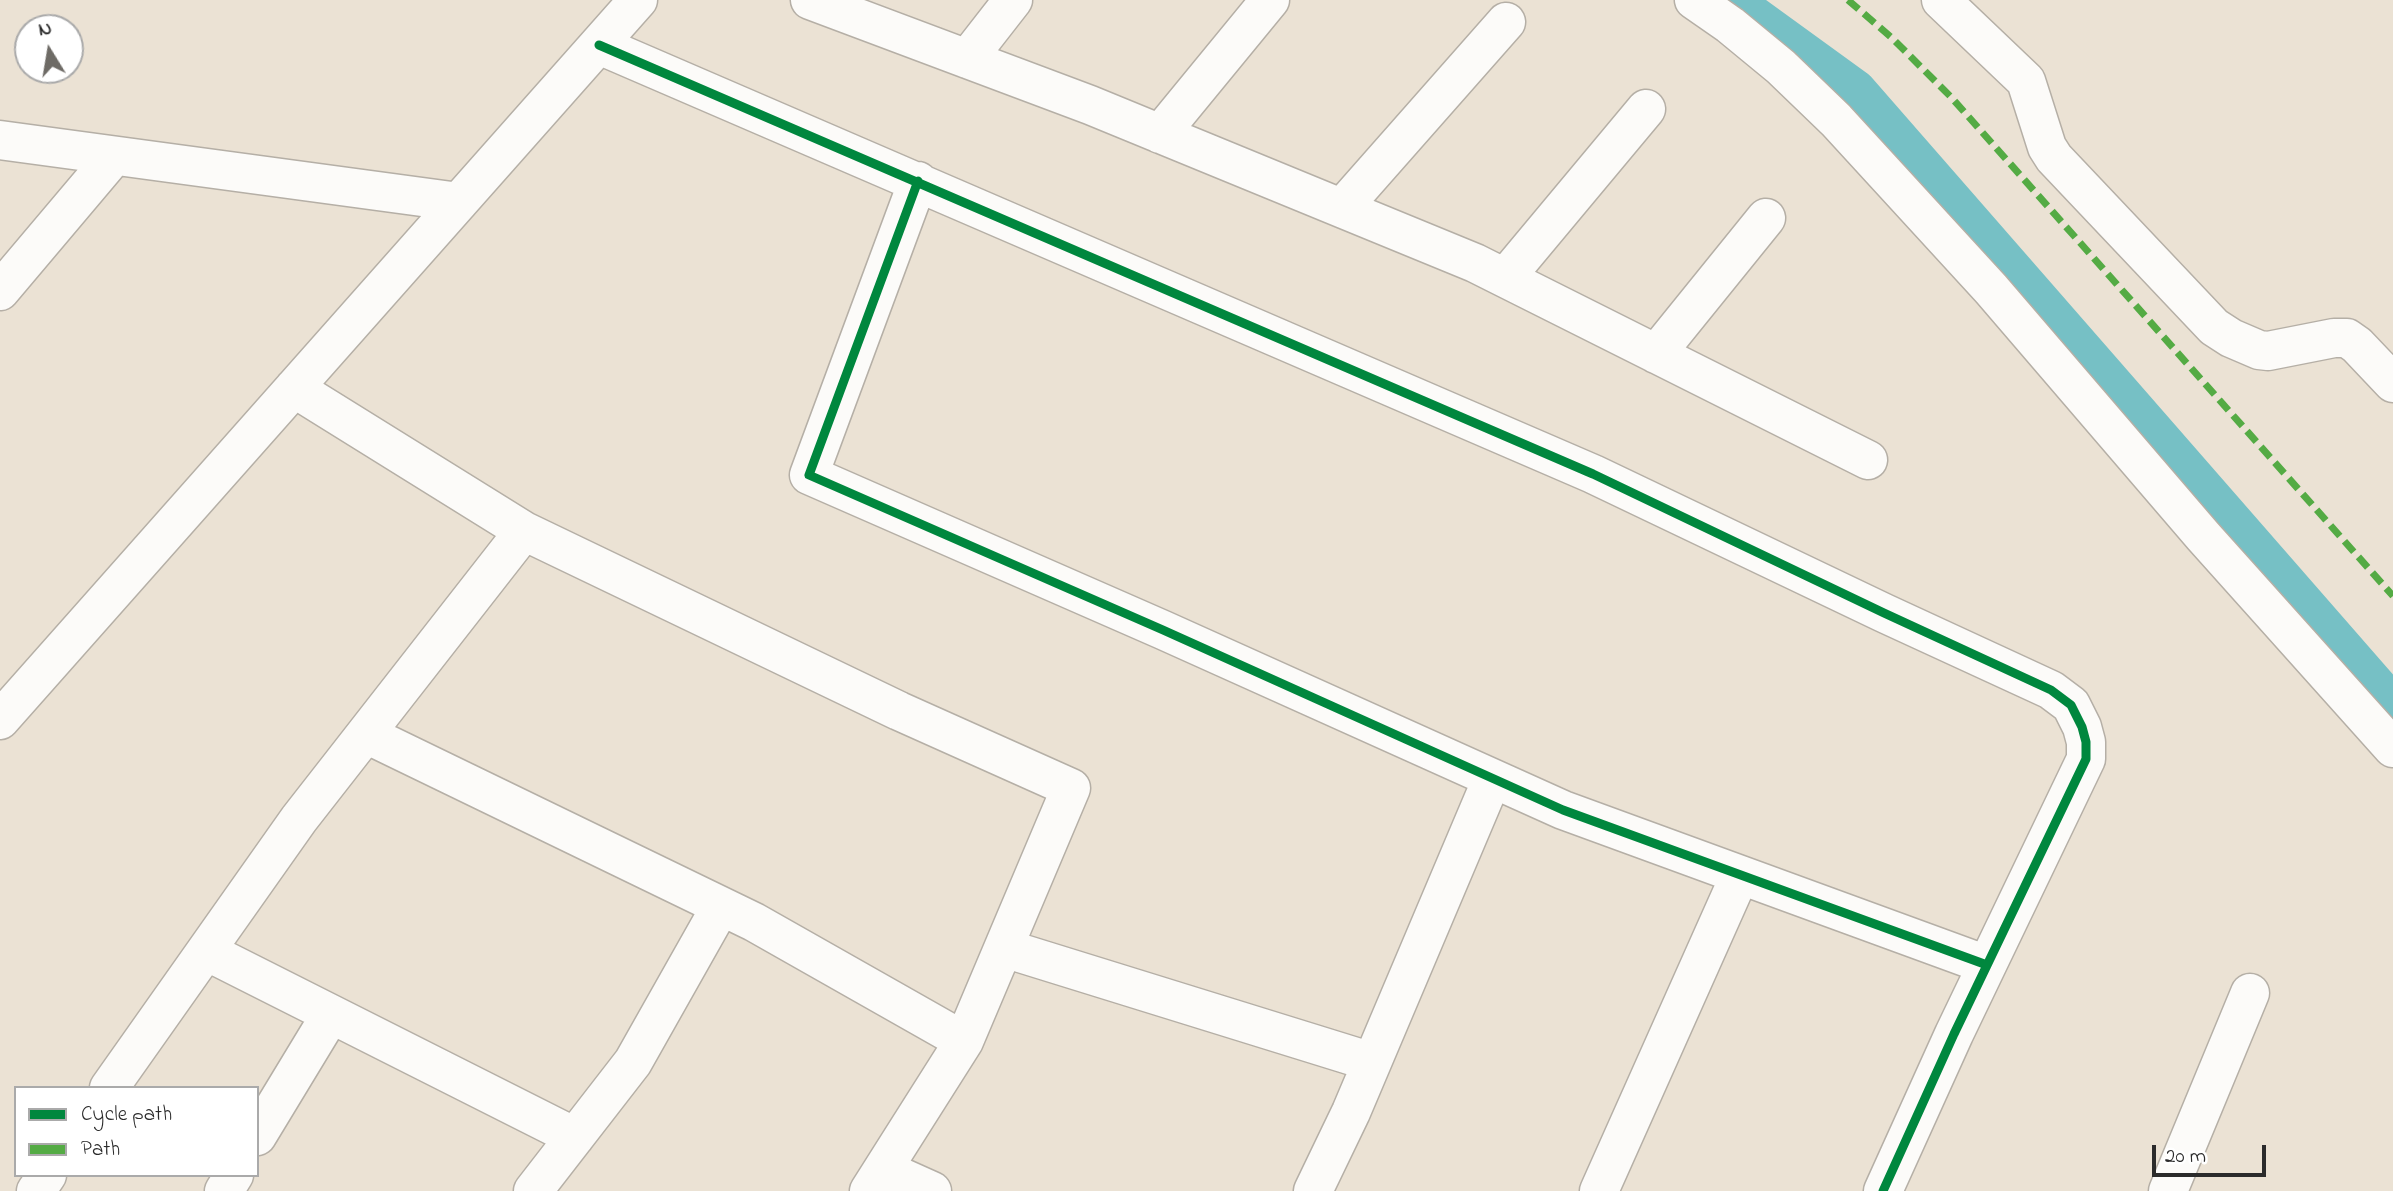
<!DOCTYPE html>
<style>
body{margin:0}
#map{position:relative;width:2393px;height:1191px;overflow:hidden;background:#ebe2d4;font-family:"Indie Flower",sans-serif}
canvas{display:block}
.legend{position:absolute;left:14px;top:1086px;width:245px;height:91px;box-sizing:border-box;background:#fff;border:2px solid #aaa;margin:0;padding:9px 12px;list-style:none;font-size:21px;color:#2b2b2b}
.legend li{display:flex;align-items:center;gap:14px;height:35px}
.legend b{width:35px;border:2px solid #aaa}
.north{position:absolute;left:14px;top:14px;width:70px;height:70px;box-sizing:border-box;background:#fff;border:2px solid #aaa;border-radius:50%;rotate:349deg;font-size:19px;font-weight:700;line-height:28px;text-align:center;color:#2b2b2b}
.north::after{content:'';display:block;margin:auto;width:24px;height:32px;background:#6e6b66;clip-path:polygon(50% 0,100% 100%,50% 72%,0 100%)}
.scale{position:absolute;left:2152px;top:1145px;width:114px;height:32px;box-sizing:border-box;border:4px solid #2b2b2b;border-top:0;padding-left:9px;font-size:21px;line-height:24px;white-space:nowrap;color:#2b2b2b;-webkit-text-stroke:5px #fff;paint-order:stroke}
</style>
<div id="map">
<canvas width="2393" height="1191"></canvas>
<ul class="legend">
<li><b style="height:9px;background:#00873e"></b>Cycle path</li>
<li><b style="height:9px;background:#54ab44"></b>Path</li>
</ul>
<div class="north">N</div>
<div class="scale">20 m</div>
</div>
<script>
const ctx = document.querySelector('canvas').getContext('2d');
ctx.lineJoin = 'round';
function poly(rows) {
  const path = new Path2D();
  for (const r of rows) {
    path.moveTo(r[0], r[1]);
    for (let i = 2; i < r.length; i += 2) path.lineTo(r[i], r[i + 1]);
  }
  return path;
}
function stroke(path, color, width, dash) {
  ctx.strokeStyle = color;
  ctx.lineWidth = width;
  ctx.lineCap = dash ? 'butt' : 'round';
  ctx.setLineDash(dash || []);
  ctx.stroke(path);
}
stroke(poly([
 [1732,0,1856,90,2393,705]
]), '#76c0c5', 40);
const minor = poly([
 [810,0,1090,105,1475,263,1868,460],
 [1694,0,1730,25,1781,67,1836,120,1991,289,2203,536,2393,748],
 [1941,0,2026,81,2047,147,2054,158,2214,327,2231,338,2259,350,2268,351,2334,338,2347,338,2357,345,2393,383],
 [599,45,1593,474,1884,613,2051,690,2071,705,2082,727,2086,742,2086,759,1954,1034,1883,1191],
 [967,59,1013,0],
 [1160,134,1270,0],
 [0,140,459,202],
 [918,181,809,475,1163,630,1563,810,1987,965],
 [1342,208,1506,22],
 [1505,278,1646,109],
 [0,291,114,156],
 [1656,354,1766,218],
 [294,388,524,531,899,711,1071,788,964,1041,869,1191],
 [0,720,638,0],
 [366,734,754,922,964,1041],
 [1004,948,1372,1062],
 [206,951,575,1137],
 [109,1088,299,819,524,531],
 [257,1136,331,1014],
 [883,1169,932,1191],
 [36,1191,47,1175],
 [224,1191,234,1175],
 [533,1191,633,1062,721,906],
 [1313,1191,1351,1112,1492,779],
 [1599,1191,1740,875],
 [2168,1191,2250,993]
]);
stroke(minor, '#b5afa6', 41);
stroke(minor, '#fcfbf9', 38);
stroke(poly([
 [1848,0,1892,38,1951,97,2393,596]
]), '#54ab44', 7, [14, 7]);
stroke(poly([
 [599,45,1593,474,1884,613,2051,690,2071,705,2082,727,2086,742,2086,759,1954,1034,1883,1191],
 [918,181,809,475,1163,630,1563,810,1987,965]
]), '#00873e', 9);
</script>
